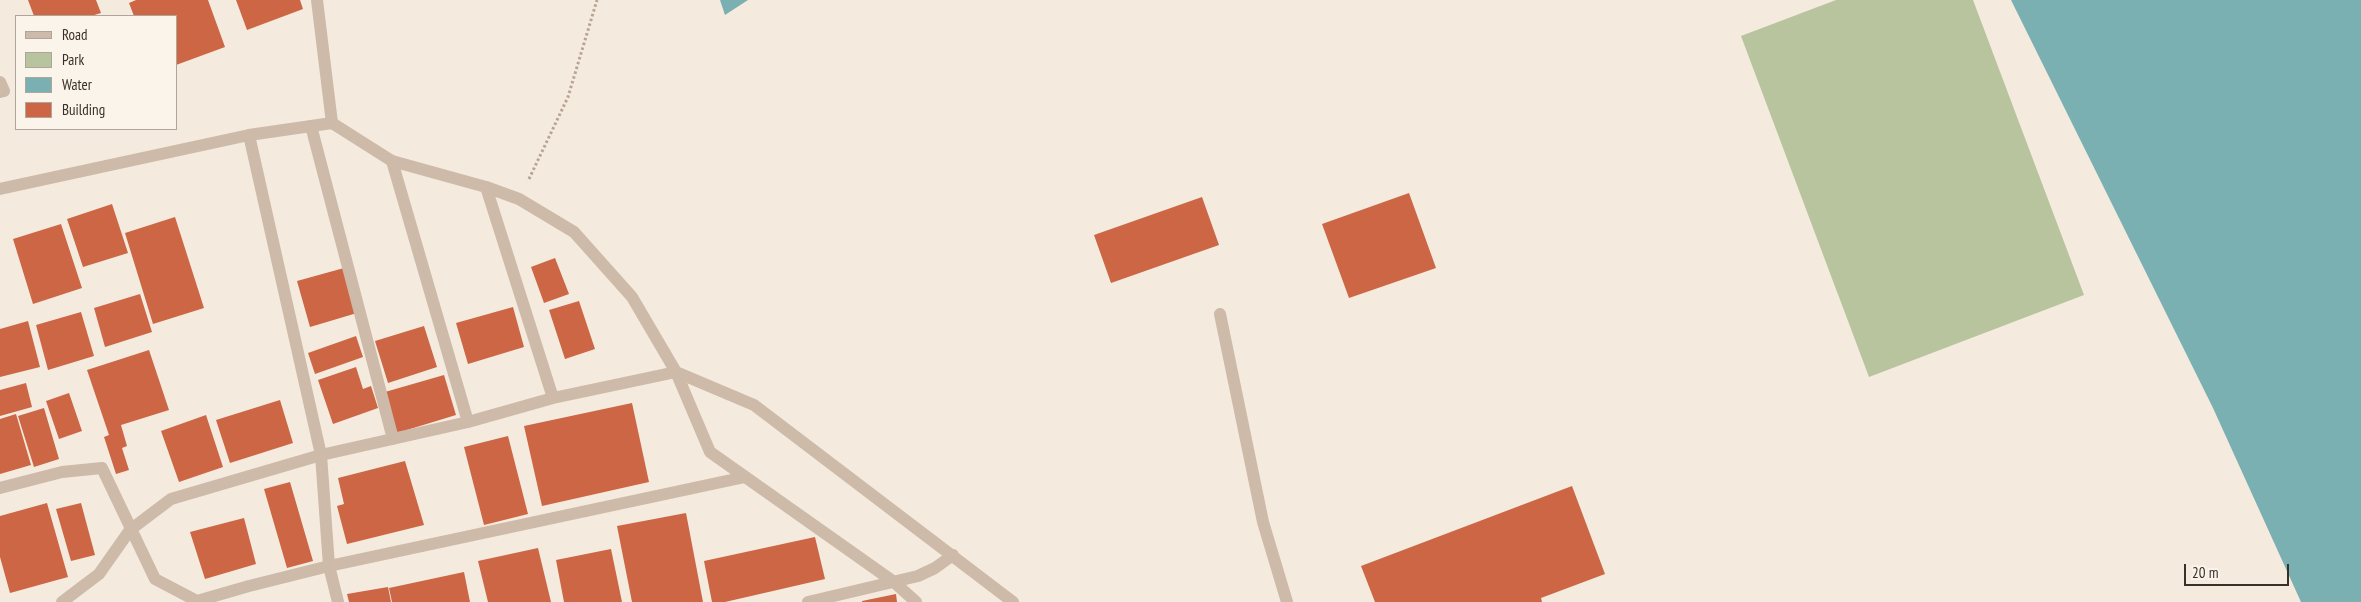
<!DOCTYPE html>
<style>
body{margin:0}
#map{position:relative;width:2361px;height:602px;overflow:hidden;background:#f4eade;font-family:"PT Sans Narrow",sans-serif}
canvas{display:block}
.legend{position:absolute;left:15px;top:15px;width:162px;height:115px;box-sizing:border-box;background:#fbf4eb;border:1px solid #aea59d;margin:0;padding:6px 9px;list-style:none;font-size:15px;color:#3a2f29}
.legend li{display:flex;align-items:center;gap:10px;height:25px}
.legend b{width:25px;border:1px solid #aea59d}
.scale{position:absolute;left:2184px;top:564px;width:105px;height:22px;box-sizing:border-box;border:2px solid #3a2f29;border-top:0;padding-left:6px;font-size:15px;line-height:18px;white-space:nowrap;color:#3a2f29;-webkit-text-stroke:4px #fbf4eb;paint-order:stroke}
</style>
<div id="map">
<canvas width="2361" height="602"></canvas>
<ul class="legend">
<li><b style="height:6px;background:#cdbaa9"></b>Road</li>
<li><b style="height:14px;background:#b7c49d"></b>Park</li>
<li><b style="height:14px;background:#7bb0b3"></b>Water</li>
<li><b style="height:14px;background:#c64"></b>Building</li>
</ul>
<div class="scale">20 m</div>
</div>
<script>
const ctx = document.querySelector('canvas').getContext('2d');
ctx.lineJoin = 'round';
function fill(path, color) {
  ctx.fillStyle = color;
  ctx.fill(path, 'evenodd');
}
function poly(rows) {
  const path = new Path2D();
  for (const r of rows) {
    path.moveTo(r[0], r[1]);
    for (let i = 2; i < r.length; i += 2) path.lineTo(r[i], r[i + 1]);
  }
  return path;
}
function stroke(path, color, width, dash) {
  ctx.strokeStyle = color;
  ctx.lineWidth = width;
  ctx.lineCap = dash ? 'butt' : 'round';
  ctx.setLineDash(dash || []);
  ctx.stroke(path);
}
fill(poly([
 [1836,0,1973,0,2084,295,1869,377,1741,36]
]), '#b7c49d');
fill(poly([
 [720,0,748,0,725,15],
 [2011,0,2361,0,2361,602,2301,602,2213,408]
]), '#7bb0b3');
fill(poly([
 [28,0,96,0,101,13,91,16,34,16],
 [136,0,208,0,225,47,176,65,176,16,134,16,129,3],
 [236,0,300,0,303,9,247,30],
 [1409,193,1436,268,1349,298,1322,224],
 [1202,197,1219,245,1111,283,1094,235],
 [112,204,128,253,83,267,67,219],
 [175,217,204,308,153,324,125,233],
 [61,224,82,288,33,304,13,239],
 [555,258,569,294,544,303,531,267],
 [344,268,357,313,310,327,297,281],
 [140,294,152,332,105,347,94,308],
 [579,301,595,349,565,359,549,310],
 [513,307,524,347,468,364,456,323],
 [81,312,94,356,48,370,36,325],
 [28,321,40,367,0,377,0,329],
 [424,326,437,367,388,383,375,341],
 [356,336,363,357,315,374,308,353],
 [149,350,169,410,121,425,127,446,122,448,129,470,116,474,104,437,109,435,87,370],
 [356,367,363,389,371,386,378,408,333,424,318,380],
 [444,375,456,415,397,433,385,392],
 [26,383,32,407,0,416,0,390],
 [69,393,82,431,59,439,46,401],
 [280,400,293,443,230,463,216,420],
 [632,403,649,482,542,506,524,426],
 [44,408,59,459,34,467,18,416],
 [16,414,31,465,0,474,0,419],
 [206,415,223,467,179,482,161,431],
 [508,436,528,514,484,525,464,447],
 [405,461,424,525,347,544,337,506,344,504,338,478],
 [290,482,313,561,287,568,264,489],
 [1572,486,1605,574,1541,598,1542,602,1375,602,1361,566],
 [47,503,68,577,10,593,0,557,0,516],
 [81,503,95,555,71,561,56,509],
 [686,513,703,602,632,602,617,526],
 [244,518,256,564,205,579,190,532],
 [815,537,825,579,725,602,712,602,704,561],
 [538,548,551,602,488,602,478,561],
 [611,549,622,602,564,602,556,560],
 [464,572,470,602,392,602,389,588],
 [388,587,391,602,349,602,347,594],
 [896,594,897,602,862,602,862,601]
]), '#c64');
stroke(poly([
 [529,179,568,97,597,0]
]), '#b9a493', 3, [2.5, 2.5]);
stroke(poly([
 [1220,314,1263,522,1287,602]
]), '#cdbaa9', 12);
stroke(poly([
 [317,0,332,123],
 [0,82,4,91,0,92],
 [311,126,393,439],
 [249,135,321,455,329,566,338,602],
 [392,161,468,422],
 [486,187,553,398],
 [0,488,62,472,102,468,155,579,197,601,249,586,329,566,745,477],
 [62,602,99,574,130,530,171,499,321,455,468,422,553,398,676,372],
 [808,602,918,576,935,568,953,555]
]), '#cdbaa9', 12);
stroke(poly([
 [0,189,249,135,332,123,392,161,486,187,519,199,574,232,632,297,676,372,710,452,894,582,916,602],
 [676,372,754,405,1013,602]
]), '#cdbaa9', 12);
</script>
